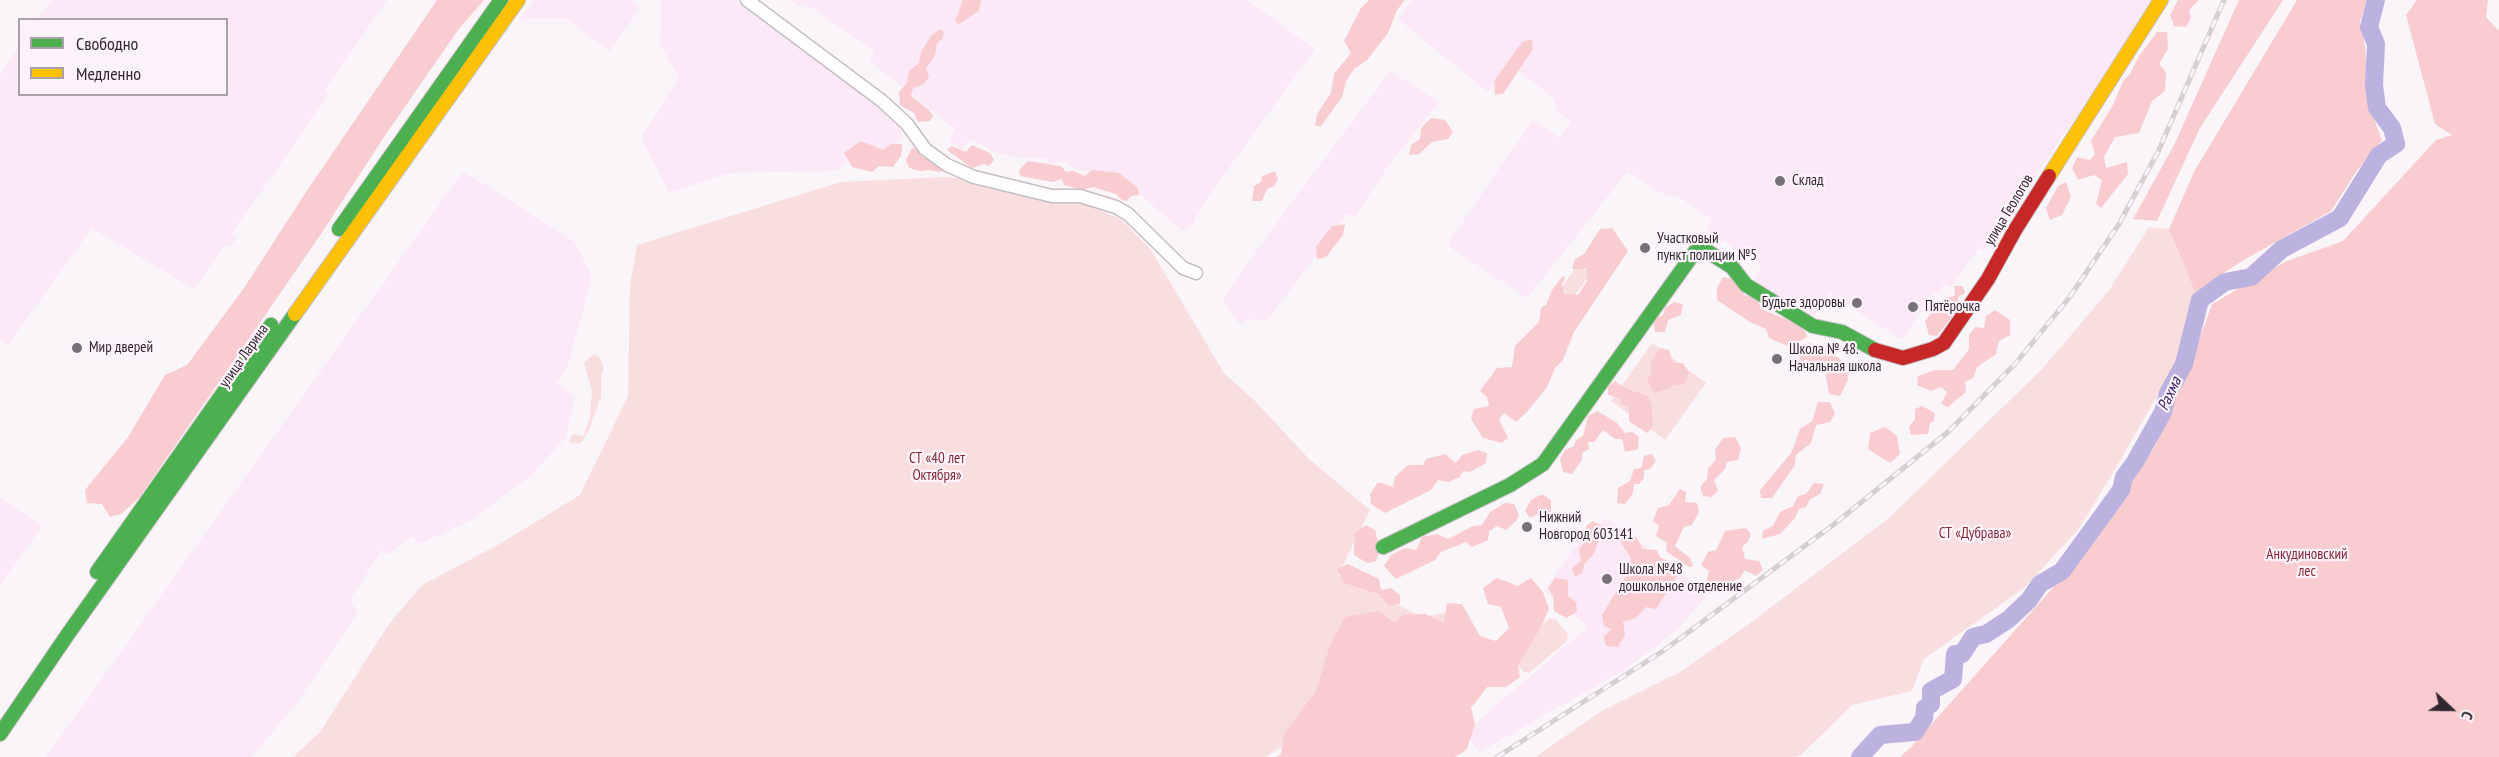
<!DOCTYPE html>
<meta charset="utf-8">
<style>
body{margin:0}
#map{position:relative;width:2499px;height:757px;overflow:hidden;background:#faf5f9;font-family:"PT Sans Narrow",sans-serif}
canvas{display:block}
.legend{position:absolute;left:18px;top:18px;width:210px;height:78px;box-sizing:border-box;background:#fcf3fa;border:2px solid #aba2a9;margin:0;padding:8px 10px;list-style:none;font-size:18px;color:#31282f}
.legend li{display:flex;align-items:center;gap:12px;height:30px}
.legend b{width:30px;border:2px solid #aba2a9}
.north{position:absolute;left:2421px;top:679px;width:60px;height:60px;-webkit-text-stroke:4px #fcf3fa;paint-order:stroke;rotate:112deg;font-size:16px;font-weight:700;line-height:24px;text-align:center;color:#31282f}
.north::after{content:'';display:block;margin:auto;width:21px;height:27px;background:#31282f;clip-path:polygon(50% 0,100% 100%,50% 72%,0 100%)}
</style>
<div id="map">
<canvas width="2499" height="757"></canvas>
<ul class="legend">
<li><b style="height:8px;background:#4caf50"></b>Свободно</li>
<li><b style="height:8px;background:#ffc107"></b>Медленно</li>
</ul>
<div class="north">С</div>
</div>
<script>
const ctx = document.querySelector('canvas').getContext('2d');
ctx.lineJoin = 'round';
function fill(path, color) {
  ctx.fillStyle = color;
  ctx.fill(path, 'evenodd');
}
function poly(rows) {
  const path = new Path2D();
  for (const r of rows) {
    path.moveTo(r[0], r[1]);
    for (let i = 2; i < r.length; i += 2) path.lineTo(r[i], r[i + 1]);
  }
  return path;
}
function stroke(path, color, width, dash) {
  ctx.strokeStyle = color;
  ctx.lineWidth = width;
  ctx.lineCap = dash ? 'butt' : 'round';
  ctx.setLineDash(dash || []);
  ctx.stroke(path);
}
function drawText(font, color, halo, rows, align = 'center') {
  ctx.font = font + ' "PT Sans Narrow",sans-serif';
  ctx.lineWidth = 4.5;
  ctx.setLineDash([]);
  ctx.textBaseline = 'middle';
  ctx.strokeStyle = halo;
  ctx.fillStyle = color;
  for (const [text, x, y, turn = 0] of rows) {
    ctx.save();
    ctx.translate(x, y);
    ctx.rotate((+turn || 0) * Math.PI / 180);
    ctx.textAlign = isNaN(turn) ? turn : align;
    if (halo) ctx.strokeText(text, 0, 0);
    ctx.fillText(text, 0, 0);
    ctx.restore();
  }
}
fill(poly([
 [52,0,387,0,325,90,329,94,232,234,237,237,231,247,226,244,194,289,92,228,8,345,0,339,0,74,19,46,20,94,226,94,226,20,37,19],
 [534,0,630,0,640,8,610,51,565,18,520,19],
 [662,0,737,0,901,121,903,135,886,155,859,145,837,171,729,173,669,193,641,138,679,77,660,44],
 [791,0,1247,0,1315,49,1208,197,1190,228,1182,231,1119,176,1078,170,1064,162,1050,164,1047,159,1012,157,992,151,971,139,962,149,949,140,955,129,870,61,874,51,805,3,800,7],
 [1412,0,2151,0,2096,88,1984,251,1979,248,1950,288,1944,284,1937,294,1933,292,1902,340,1830,293,1813,318,1753,281,1762,266,1723,240,1717,247,1707,227,1712,219,1679,197,1667,196,1627,172,1527,298,1447,245,1532,120,1560,137,1571,121,1558,113,1553,98,1510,64,1488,92,1398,19],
 [1390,71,1439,102,1386,169,1355,217,1348,213,1267,321,1249,319,1240,325,1223,299,1279,219],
 [463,171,574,241,592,277,567,368,556,384,575,396,566,437,531,475,472,520,419,544,412,536,388,555,381,551,350,600,358,613,294,707,251,757,46,757],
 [0,497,42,526,0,586],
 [1607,518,1709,593,1678,629,1626,669,1479,752,1464,733,1588,627,1544,591,1588,528]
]), '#fce9f7');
fill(poly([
 [943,177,971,179,1075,200,1121,219,1151,250,1224,373,1256,402,1309,459,1370,510,1338,575,1422,617,1462,610,1402,676,1265,757,293,757,320,732,389,624,422,585,496,546,580,495,628,396,630,284,637,245,841,182],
 [2149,227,2169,229,2195,292,2177,361,2117,466,2078,530,2024,588,1924,659,1912,691,1852,705,1801,755,1795,757,1535,757,1603,710,1680,672,1749,624,1889,518,2042,369,2110,289],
 [1577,265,1590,274,1574,297,1561,289],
 [1652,343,1706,383,1665,440,1611,401],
 [594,354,600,358,604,368,601,376,601,397,588,432,580,444,569,442,573,434,583,436,590,418,592,391,584,363],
 [1550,618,1555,619,1568,634,1567,641,1529,673,1524,672,1510,656,1511,651]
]), '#f9dee0');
fill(poly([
 [437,0,484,0,458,30,384,137,319,237,139,498,121,514,110,517,102,504,87,503,85,490,128,437,165,375,187,365,244,288,306,192],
 [963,0,981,0,979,11,959,24,955,21],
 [1369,0,1405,0,1397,10,1388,33,1367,60,1354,69,1346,81,1342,97,1321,126,1315,126,1317,114,1331,93,1334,74,1351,53,1344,41,1361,8],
 [2178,0,2199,0,2189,10,2191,18,2186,27,2174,26,2170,15],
 [2239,0,2283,0,2200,128,2157,221,2133,219,2174,145],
 [2297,0,2368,0,2360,21,2365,46,2369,106,2382,140,2356,172,2331,211,2242,261,2195,292,2169,229,2194,172],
 [2417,0,2488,0,2486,17,2499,31,2499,757,1900,757,1912,746,2066,573,2154,448,2189,369,2212,304,2287,261,2343,241,2436,140,2452,135,2435,124,2406,15],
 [940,29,944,32,943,38,937,43,935,55,926,68,929,77,924,84,913,88,911,96,929,110,933,116,930,121,918,122,914,113,900,105,899,92,907,83,909,71,919,63,921,52,931,36],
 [2157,32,2167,32,2168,49,2159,64,2166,72,2165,91,2152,101,2139,133,2115,137,2104,157,2106,168,2127,162,2128,174,2101,208,2096,204,2102,180,2094,175,2078,180,2072,168,2077,157,2090,160,2095,154,2091,141,2113,105,2123,81,2130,74,2139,56],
 [1532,39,1533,49,1503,94,1495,95,1494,81,1522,42],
 [1431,118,1445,120,1453,132,1448,139,1432,142,1419,154,1409,155,1411,145,1420,139,1421,128],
 [861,141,883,150,891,144,902,144,901,156,893,167,879,166,872,172,852,167,844,153],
 [972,145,990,153,994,160,989,166,984,164,972,168,947,150,952,146,966,152],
 [912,148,920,150,921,156,941,166,944,170,940,172,929,170,921,171,909,168,906,160],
 [1028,161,1061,166,1066,172,1073,171,1085,176,1092,170,1119,173,1138,188,1139,195,1131,196,1127,201,1122,200,1116,194,1093,187,1083,190,1064,185,1062,179,1053,182,1020,176,1019,170],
 [1275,171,1278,179,1274,186,1267,189,1262,201,1252,201,1254,186,1261,182,1262,176],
 [2066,182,2071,197,2062,215,2050,220,2046,208,2058,186],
 [1345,224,1343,235,1326,257,1317,259,1316,247,1332,226],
 [1612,228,1628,251,1574,332,1563,360,1555,368,1547,387,1527,412,1516,422,1504,413,1499,419,1508,438,1502,443,1483,438,1471,419,1474,409,1489,406,1487,397,1480,391,1497,368,1512,367,1515,346,1539,322,1541,308,1546,305,1552,290,1563,276,1565,278,1562,285,1564,293,1578,295,1587,281,1586,269,1572,269,1575,259,1584,254,1600,229],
 [1723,277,1740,281,1744,295,1756,296,1761,309,1803,326,1807,337,1790,347,1769,338,1766,329,1750,322,1717,300,1717,288],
 [1954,286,1963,286,1965,293,1958,297,1959,308,1937,336,1929,335,1925,321,1944,298,1955,296],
 [1674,302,1683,304,1681,315,1668,320,1665,332,1655,332,1653,319,1663,315,1665,308],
 [1995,310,2010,320,2010,335,1999,341,1996,354,1977,367,1973,378,1965,382,1966,392,1948,407,1941,404,1947,392,1941,387,1931,391,1917,385,1918,376,1935,370,1953,370,1969,349,1969,335,1975,327,1984,328,1986,316],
 [1808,343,1825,347,1847,365,1848,380,1840,396,1829,394,1825,372,1806,360,1800,362,1799,353],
 [1660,348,1669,350,1673,363,1683,363,1689,373,1685,384,1674,385,1669,389,1654,393,1647,381,1652,372,1650,364],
 [1615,381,1625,388,1648,396,1652,409,1653,427,1647,433,1629,421,1629,407,1622,405,1619,398,1608,395,1608,387],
 [1818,402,1830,402,1835,414,1830,422,1816,425,1811,443,1796,455,1795,465,1772,498,1761,498,1760,490,1791,453,1800,429,1812,421],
 [1922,406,1935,413,1934,421,1930,423,1928,434,1911,435,1909,427,1915,419,1915,409],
 [1597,411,1616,422,1625,433,1632,432,1639,437,1638,449,1625,452,1622,439,1615,439,1603,430,1594,442,1588,442,1589,449,1582,453,1582,460,1572,474,1563,472,1560,459,1565,450,1574,446,1576,440,1583,436,1588,416],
 [1885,427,1897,436,1900,454,1890,463,1868,449,1870,433],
 [1735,437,1741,448,1738,460,1727,462,1725,469,1714,480,1718,491,1711,497,1703,496,1700,487,1707,479,1708,468,1716,460,1715,450,1723,438],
 [1478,450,1487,453,1486,463,1470,472,1463,471,1460,477,1448,482,1438,480,1431,490,1385,513,1371,504,1370,494,1378,482,1393,487,1395,477,1408,465,1423,465,1426,459,1445,454,1456,463,1462,455],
 [1652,454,1656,461,1650,469,1644,470,1644,478,1639,484,1634,484,1633,493,1625,504,1617,503,1618,488,1630,481,1634,469,1641,468,1644,456],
 [1814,483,1824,484,1820,494,1810,499,1806,507,1799,509,1795,518,1780,534,1762,539,1763,531,1773,526,1780,512,1793,506,1798,496,1806,494],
 [1680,489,1686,492,1685,502,1697,503,1699,512,1692,525,1684,527,1675,546,1690,558,1693,566,1689,567,1666,551,1667,543,1656,536,1659,526,1653,521,1658,508,1669,505],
 [1542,494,1551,500,1551,512,1543,516,1538,514,1530,518,1525,511,1531,500],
 [1505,503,1514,504,1519,515,1516,521,1506,530,1497,526,1489,531,1488,540,1472,547,1466,542,1441,552,1435,560,1396,579,1384,566,1391,555,1405,548,1416,550,1422,537,1437,534,1448,539,1473,526,1482,525,1490,512],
 [1593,521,1602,526,1599,541,1593,555,1585,563,1582,573,1575,577,1572,568,1581,561,1579,549,1585,541,1586,526],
 [1366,525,1375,530,1380,549,1376,561,1367,563,1354,555,1355,533],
 [1746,528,1751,534,1748,542,1742,547,1745,559,1759,561,1763,570,1756,576,1745,570,1740,578,1716,590,1706,583,1709,571,1701,565,1708,552,1716,550,1725,531],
 [1623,535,1636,537,1643,549,1657,550,1660,557,1675,565,1678,575,1656,609,1646,607,1636,618,1623,622,1625,635,1618,647,1606,646,1604,637,1611,629,1604,626,1602,615,1629,571,1631,558,1621,543],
 [1348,564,1379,579,1381,590,1391,588,1400,595,1400,604,1389,606,1378,594,1344,583,1337,569],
 [1497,578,1518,586,1531,578,1543,592,1549,609,1541,627,1518,665,1520,677,1506,687,1487,687,1471,708,1475,724,1467,749,1455,757,1276,757,1281,754,1284,734,1316,691,1330,645,1345,617,1379,611,1395,623,1403,615,1425,614,1444,623,1447,603,1462,604,1480,636,1496,641,1509,628,1501,607,1488,604,1483,588],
 [1555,578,1568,580,1568,596,1576,602,1577,612,1566,618,1554,611,1553,596,1548,588]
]), '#f9ccd0');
stroke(poly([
 [1860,757,1880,735,1915,732,1924,718,1925,708,1931,704,1931,691,1953,679,1955,654,1962,654,1973,637,1986,634,2009,619,2029,600,2040,584,2062,571,2121,490,2124,477,2135,462,2163,412,2168,393,2184,364,2200,300,2225,282,2251,277,2282,249,2340,218,2379,155,2396,144,2392,128,2377,108,2374,85,2376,44,2369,27,2376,0]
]), '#bcb2e0', 18);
const street = poly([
 [747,0,882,101,907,124,925,149,947,165,974,177,1052,196,1080,196,1116,207,1128,214,1183,268,1196,273]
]);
const fast = poly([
 [339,229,501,0],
 [1383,547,1510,485,1543,464,1699,246,1732,267,1746,285,1813,326,1842,332,1875,350],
 [97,572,271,325],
 [0,734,68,634,295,314]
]);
const slow = poly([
 [2049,176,2161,0],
 [295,314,518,0]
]);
const jam = poly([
 [1875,350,1903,358,1933,349,1944,343,1988,279,2015,230,2049,176]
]);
stroke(street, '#c5bfc3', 15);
stroke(fast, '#c5bfc3', 16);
stroke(slow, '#c5bfc3', 16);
stroke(jam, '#c5bfc3', 16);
stroke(street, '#fefefe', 12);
stroke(fast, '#4caf50', 14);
stroke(slow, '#ffc107', 14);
stroke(jam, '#c62828', 14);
const rail = poly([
 [1497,757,1663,651,1833,525,1948,432,2015,364,2069,298,2119,224,2158,152,2224,0]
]);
stroke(rail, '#d2d0d1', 5);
stroke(rail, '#fcf3fa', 3, [9]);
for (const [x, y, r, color] of [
 [1780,181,6,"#777076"],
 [1645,248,6,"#777076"],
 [1857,303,6,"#777076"],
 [1913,307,6,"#777076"],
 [77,348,6,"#777076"],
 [1777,359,6,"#777076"],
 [1527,527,6,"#777076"],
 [1607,579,6,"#777076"]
]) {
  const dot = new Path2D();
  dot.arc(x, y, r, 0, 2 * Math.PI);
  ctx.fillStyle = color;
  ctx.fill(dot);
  stroke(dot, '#fcf3fa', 2);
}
drawText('15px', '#31282f', '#fcf3fa', [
 ["Склад",1792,181],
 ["Участковый",1657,239],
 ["пункт полиции №5",1657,256],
 ["Будьте здоровы",1845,303,"right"],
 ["Пятёрочка",1925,307],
 ["Мир дверей",89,348],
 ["Школа № 48.",1789,350],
 ["Начальная школа",1789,367],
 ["Нижний",1539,518],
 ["Новгород 603141",1539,535],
 ["Школа №48",1619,570],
 ["дошкольное отделение",1619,587]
], 'left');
drawText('15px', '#31282f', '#fcf3fa', [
 ["улица Геологов",2009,210,-59],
 ["улица Ларина",244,356,-55]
]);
drawText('15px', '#832935', '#fcf3fa', [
 ["СТ «40 лет",937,459],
 ["Октября»",937,476],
 ["СТ «Дубрава»",1975,534],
 ["Анкудиновский",2307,555],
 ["лес",2307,572]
]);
drawText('italic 16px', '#331c66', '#fcf3fa', [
 ["Рахма",2170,394,-65]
]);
</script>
